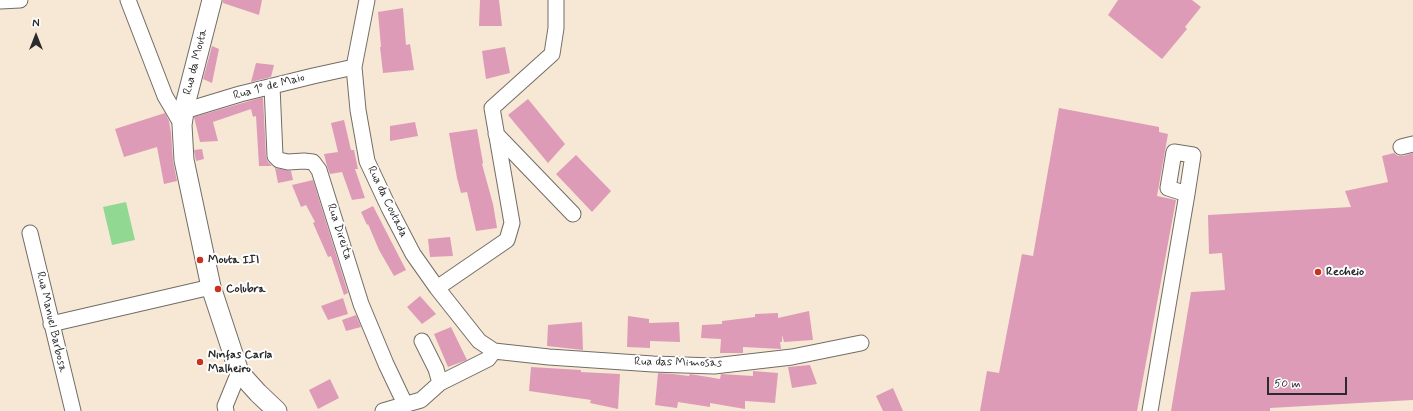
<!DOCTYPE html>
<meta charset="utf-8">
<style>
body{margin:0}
#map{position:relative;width:1413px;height:411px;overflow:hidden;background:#f7e8d5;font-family:Mynerve,sans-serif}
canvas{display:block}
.north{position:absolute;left:16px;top:16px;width:40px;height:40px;-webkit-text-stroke:3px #fff;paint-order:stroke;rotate:0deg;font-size:11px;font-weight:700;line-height:16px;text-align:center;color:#2b2b2b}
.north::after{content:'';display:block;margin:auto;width:14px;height:18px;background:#2b2b2b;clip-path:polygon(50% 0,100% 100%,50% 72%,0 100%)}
.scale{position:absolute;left:1267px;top:377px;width:80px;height:18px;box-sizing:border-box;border:2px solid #2b2b2b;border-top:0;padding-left:5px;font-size:12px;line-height:14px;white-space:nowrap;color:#2b2b2b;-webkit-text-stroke:3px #fff;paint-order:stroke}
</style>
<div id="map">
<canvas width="1413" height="411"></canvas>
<div class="north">N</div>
<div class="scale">50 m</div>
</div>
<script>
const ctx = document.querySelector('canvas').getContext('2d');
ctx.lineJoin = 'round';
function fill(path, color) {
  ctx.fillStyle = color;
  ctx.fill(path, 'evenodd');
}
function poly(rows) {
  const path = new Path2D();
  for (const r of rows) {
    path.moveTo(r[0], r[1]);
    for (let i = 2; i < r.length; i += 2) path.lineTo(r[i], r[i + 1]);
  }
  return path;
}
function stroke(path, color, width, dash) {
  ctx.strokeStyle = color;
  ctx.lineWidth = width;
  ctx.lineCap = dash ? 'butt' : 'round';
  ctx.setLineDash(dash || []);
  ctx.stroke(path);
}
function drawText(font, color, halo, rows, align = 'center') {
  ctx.font = font + ' Mynerve,sans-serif';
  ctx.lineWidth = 4;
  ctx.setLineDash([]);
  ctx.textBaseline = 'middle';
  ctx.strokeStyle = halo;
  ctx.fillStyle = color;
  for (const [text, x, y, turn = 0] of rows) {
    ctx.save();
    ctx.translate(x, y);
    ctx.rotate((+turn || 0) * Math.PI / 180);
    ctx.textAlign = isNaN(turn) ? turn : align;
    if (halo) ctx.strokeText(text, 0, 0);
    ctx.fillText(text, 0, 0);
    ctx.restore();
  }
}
fill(poly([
 [126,202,135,240,112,245,103,207]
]), '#91d893');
fill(poly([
 [223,0,262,0,259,15,223,3],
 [480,0,499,0,502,26,479,26],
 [1118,0,1192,0,1201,7,1185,27,1187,29,1162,59,1108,15],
 [403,8,406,45,410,44,414,70,383,73,380,47,381,47,378,12],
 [212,46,219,49,212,83,203,79],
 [505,47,510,73,486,79,482,51],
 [256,63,274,65,271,77,251,82],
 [263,97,266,156,268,162,272,166,259,166,256,116,253,117,251,109,213,122,218,141,200,142,194,117],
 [528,99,565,144,548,163,508,115],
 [1059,108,1159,127,1159,132,1168,134,1157,196,1176,200,1137,411,980,411,987,371,999,373,1022,254,1033,256],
 [165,113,169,121,171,133,173,161,177,181,164,184,157,147,124,157,115,129],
 [344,120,351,150,354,150,358,169,355,169,365,198,352,200,342,172,330,174,327,166,324,154,338,152,331,123],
 [415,122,418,136,390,141,390,126],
 [477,129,483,163,482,164,493,204,497,228,476,231,467,192,461,193,457,178,449,133],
 [202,149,204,159,196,161,194,150],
 [1394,153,1398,156,1403,156,1413,153,1413,400,1270,408,1270,411,1171,411,1191,292,1225,290,1222,253,1209,254,1208,215,1351,207,1345,191,1388,182,1382,156],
 [576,155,611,191,592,212,556,174],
 [275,168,291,171,293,180,278,183],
 [313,180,348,293,344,295,331,256,328,257,313,223,315,222,306,205,301,207,292,185],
 [373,206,406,270,394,276,379,250,368,224,367,225,361,212],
 [450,237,453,256,430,257,428,239],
 [420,296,436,314,422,324,407,307],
 [343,298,348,314,328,320,321,306],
 [809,311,813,340,784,342,782,335,782,342,780,342,781,349,743,347,743,353,720,353,721,339,701,338,702,325,722,324,722,321,755,317,755,314,778,313,778,318],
 [356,315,361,327,346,331,342,320],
 [628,316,649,319,649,323,679,322,680,342,650,341,650,348,627,347],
 [582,322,583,350,547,346,548,325],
 [451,327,467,360,448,367,434,334],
 [810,365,817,384,792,388,788,367],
 [531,367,581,370,581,372,620,374,618,409,590,403,591,400,529,391],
 [753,371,778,373,775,403,745,401,745,409,710,403,710,407,678,402,677,408,655,405,658,373,673,374,689,376,690,374,720,379,721,374,753,376],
 [330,379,339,398,318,409,309,390],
 [893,388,903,411,883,411,876,396]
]), '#de9bb7');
const minor = poly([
 [128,0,165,96,182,125],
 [367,0,354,67,358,110,367,161,389,208,413,254,437,288,479,341,494,351,549,357,653,364,714,366,792,357,861,343],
 [0,1,20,0],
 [272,86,275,156,279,160,288,162,304,161,313,162,319,170,361,304,386,364,405,404],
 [184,111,240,94,313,76,354,67],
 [496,134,573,214],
 [1401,147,1413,144],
 [30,233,73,411],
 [437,288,507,240,512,223,492,108,552,54,556,28,556,0],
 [51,324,211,287],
 [422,341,436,369,440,383],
 [226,411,225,406,239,372],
 [383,411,421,400,440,383,488,359,494,351],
 [1150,411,1187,194,1193,155,1174,152,1168,188,1187,194]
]);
const major = poly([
 [212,0,185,105,182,125,184,160,211,287,239,372,258,393,277,411]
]);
stroke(minor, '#726d66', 17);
stroke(major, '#726d66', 21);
stroke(minor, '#fff', 15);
stroke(major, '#fff', 19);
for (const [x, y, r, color] of [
 [200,260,4,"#c8321e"],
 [1318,272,4,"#c8321e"],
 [218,289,4,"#c8321e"],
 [200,362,4,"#c8321e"]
]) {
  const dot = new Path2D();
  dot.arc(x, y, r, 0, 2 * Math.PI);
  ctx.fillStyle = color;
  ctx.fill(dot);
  stroke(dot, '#fff', 1.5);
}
drawText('12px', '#2b2b2b', '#fff', [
 ["Rua da Mouta",196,62,-76],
 ["Rua 1º de Maio",269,87,-15],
 ["Rua da Coutada",387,202,64],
 ["Rua Direita",339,232,72],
 ["Rua Manuel Barbosa",51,322,77],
 ["Rua das Mimosas",678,363,1]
]);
drawText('bold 12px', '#2b2b2b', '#fff', [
 ["Mouta III",208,260],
 ["Recheio",1326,272],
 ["Colubra",226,289],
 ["Ninfas Carla",208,355],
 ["Malheiro",208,369]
], 'left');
</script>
